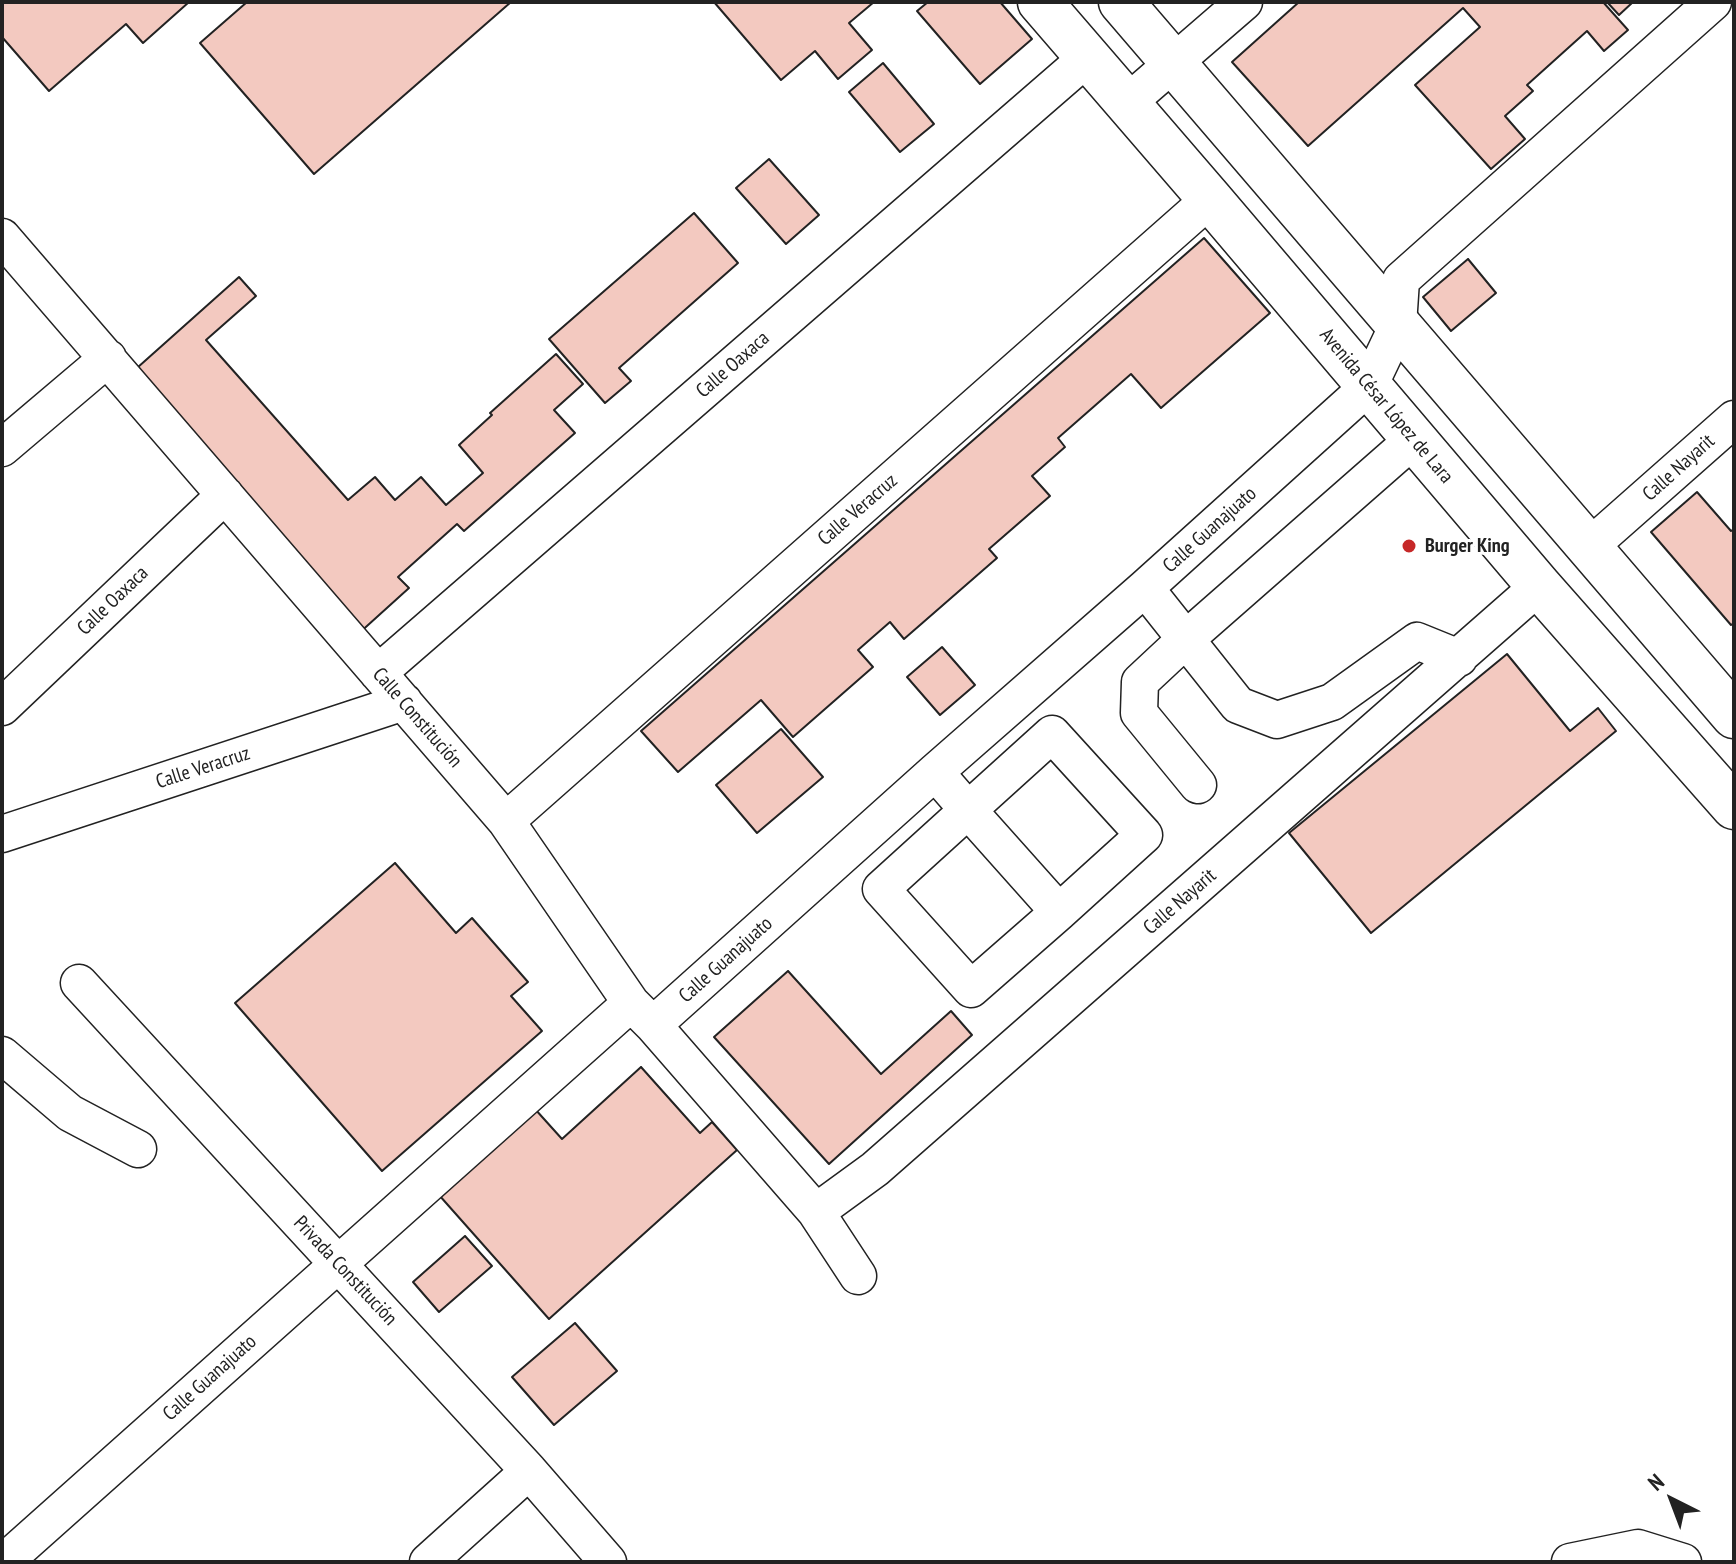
<!DOCTYPE html>
<meta charset="utf-8">
<style>
body{margin:0}
#map{position:relative;width:1736px;height:1564px;overflow:hidden;background:#fff;font-family:"PT Sans Narrow",sans-serif}
canvas{display:block}
.frame{position:absolute;inset:0;border:4px solid #222;pointer-events:none}
.north{position:absolute;left:1632px;top:1460px;width:80px;height:80px;-webkit-text-stroke:6px #fff;paint-order:stroke;rotate:318deg;font-size:22px;font-weight:700;line-height:32px;text-align:center;color:#222}
.north::after{content:'';display:block;margin:auto;width:28px;height:36px;background:#222;clip-path:polygon(50% 0,100% 100%,50% 72%,0 100%)}
</style>
<div id="map">
<canvas width="1736" height="1564"></canvas>
<div class="frame"></div>
<div class="north">N</div>
</div>
<script>
const ctx = document.querySelector('canvas').getContext('2d');
ctx.lineJoin = 'round';
function fill(path, color) {
  ctx.fillStyle = color;
  ctx.fill(path, 'evenodd');
}
function poly(rows) {
  const path = new Path2D();
  for (const r of rows) {
    path.moveTo(r[0], r[1]);
    for (let i = 2; i < r.length; i += 2) path.lineTo(r[i], r[i + 1]);
  }
  return path;
}
function stroke(path, color, width, dash) {
  ctx.strokeStyle = color;
  ctx.lineWidth = width;
  ctx.lineCap = dash ? 'butt' : 'round';
  ctx.setLineDash(dash || []);
  ctx.stroke(path);
}
function drawText(font, color, halo, rows, align = 'center') {
  ctx.font = font + ' "PT Sans Narrow",sans-serif';
  ctx.lineWidth = 6;
  ctx.setLineDash([]);
  ctx.textBaseline = 'middle';
  ctx.strokeStyle = halo;
  ctx.fillStyle = color;
  for (const [text, x, y, turn = 0] of rows) {
    ctx.save();
    ctx.translate(x, y);
    ctx.rotate((+turn || 0) * Math.PI / 180);
    ctx.textAlign = isNaN(turn) ? turn : align;
    if (halo) ctx.strokeText(text, 0, 0);
    ctx.fillText(text, 0, 0);
    ctx.restore();
  }
}
const building = poly([
 [2,2,189,2,143,43,126,24,49,91,2,37,2,2],
 [247,2,511,2,314,174,200,43,247,2],
 [714,2,874,2,849,23,872,50,838,79,815,51,781,80,714,2],
 [928,2,1000,2,1032,39,980,84,917,11,928,2],
 [1299,2,1603,2,1628,30,1604,51,1587,31,1527,85,1533,91,1505,116,1525,139,1491,169,1415,85,1480,27,1463,8,1308,146,1232,62,1299,2],
 [1607,2,1633,2,1619,15,1607,2],
 [883,63,934,124,900,152,849,92,883,63],
 [769,159,819,215,786,244,736,188,769,159],
 [694,213,738,263,619,368,631,381,605,403,549,339,694,213],
 [1204,238,1270,313,1161,408,1131,374,1058,438,1065,447,1032,476,1050,496,989,549,997,558,904,639,890,622,858,650,873,667,793,737,761,700,678,772,641,731,1204,238],
 [1468,259,1496,293,1451,331,1423,297,1468,259],
 [239,277,256,296,206,340,348,500,375,477,395,500,421,477,446,505,483,473,459,445,492,415,490,413,556,354,583,384,554,410,575,433,464,531,457,524,398,577,409,588,357,635,128,376,239,277],
 [1697,492,1731,531,1734,529,1734,623,1731,625,1651,532,1697,492],
 [942,647,975,685,940,715,907,677,942,647],
 [1507,654,1570,731,1598,708,1616,731,1371,933,1289,833,1507,654],
 [781,729,823,777,757,833,716,785,781,729],
 [395,863,456,933,472,918,528,982,511,996,542,1031,382,1171,235,1003,395,863],
 [788,971,881,1074,951,1011,972,1035,829,1164,714,1037,788,971],
 [641,1067,700,1133,712,1122,737,1150,549,1319,439,1195,535,1109,562,1139,641,1067],
 [465,1236,492,1266,439,1312,413,1282,465,1236],
 [575,1323,617,1371,554,1425,512,1377,575,1323]
]);
fill(building, '#f3c9c0');
stroke(building, '#222', 2);
const minor = poly([
 [1126,104,1244,2],
 [2,237,506,821,631,1003,653,1025,816,1212,858,1276],
 [2,448,108,358],
 [1588,548,1734,419],
 [1145,588,1238,705,1277,720,1332,702,1417,641,1459,658],
 [378,673,1088,57],
 [2,707,225,495],
 [935,772,968,810,1059,912,1144,835,1052,734,968,810,881,889,971,989,1059,912],
 [1198,785,1139,713,1140,682,1186,639,1414,439],
 [506,821,1210,199],
 [2,834,404,702],
 [79,983,529,1471,608,1562],
 [653,1025,935,772,1145,588,1369,386,1398,325,1401,280,1713,2],
 [2,1055,70,1113,138,1149],
 [816,1212,875,1169,1539,586],
 [4,1562,631,1003],
 [428,1562,529,1471],
 [1570,1562,1638,1548,1683,1562]
]);
const major = poly([
 [1040,2,1210,199,1539,586,1734,807],
 [1121,2,1734,716]
]);
stroke(minor, '#222', 39);
stroke(major, '#222', 47);
stroke(minor, '#fff', 36);
stroke(major, '#fff', 44);
for (const [x, y, r, color] of [
 [1409,546,8,"#c62828"]
]) {
  const dot = new Path2D();
  dot.arc(x, y, r, 0, 2 * Math.PI);
  ctx.fillStyle = color;
  ctx.fill(dot);
  stroke(dot, '#fff', 3);
}
drawText('20px', '#222', '#fff', [
 ["Calle Oaxaca",733,365,-41],
 ["Avenida César López de Lara",1386,406,50],
 ["Calle Nayarit",1679,468,-42],
 ["Calle Veracruz",858,510,-41],
 ["Calle Guanajuato",1210,530,-42],
 ["Calle Oaxaca",113,601,-44],
 ["Calle Constitución",417,718,49],
 ["Calle Veracruz",203,768,-18],
 ["Calle Nayarit",1180,902,-41],
 ["Calle Guanajuato",726,960,-42],
 ["Privada Constitución",345,1271,47],
 ["Calle Guanajuato",210,1378,-42]
]);
drawText('bold 20px', '#222', '#fff', [
 ["Burger King",1425,546]
], 'left');
</script>
